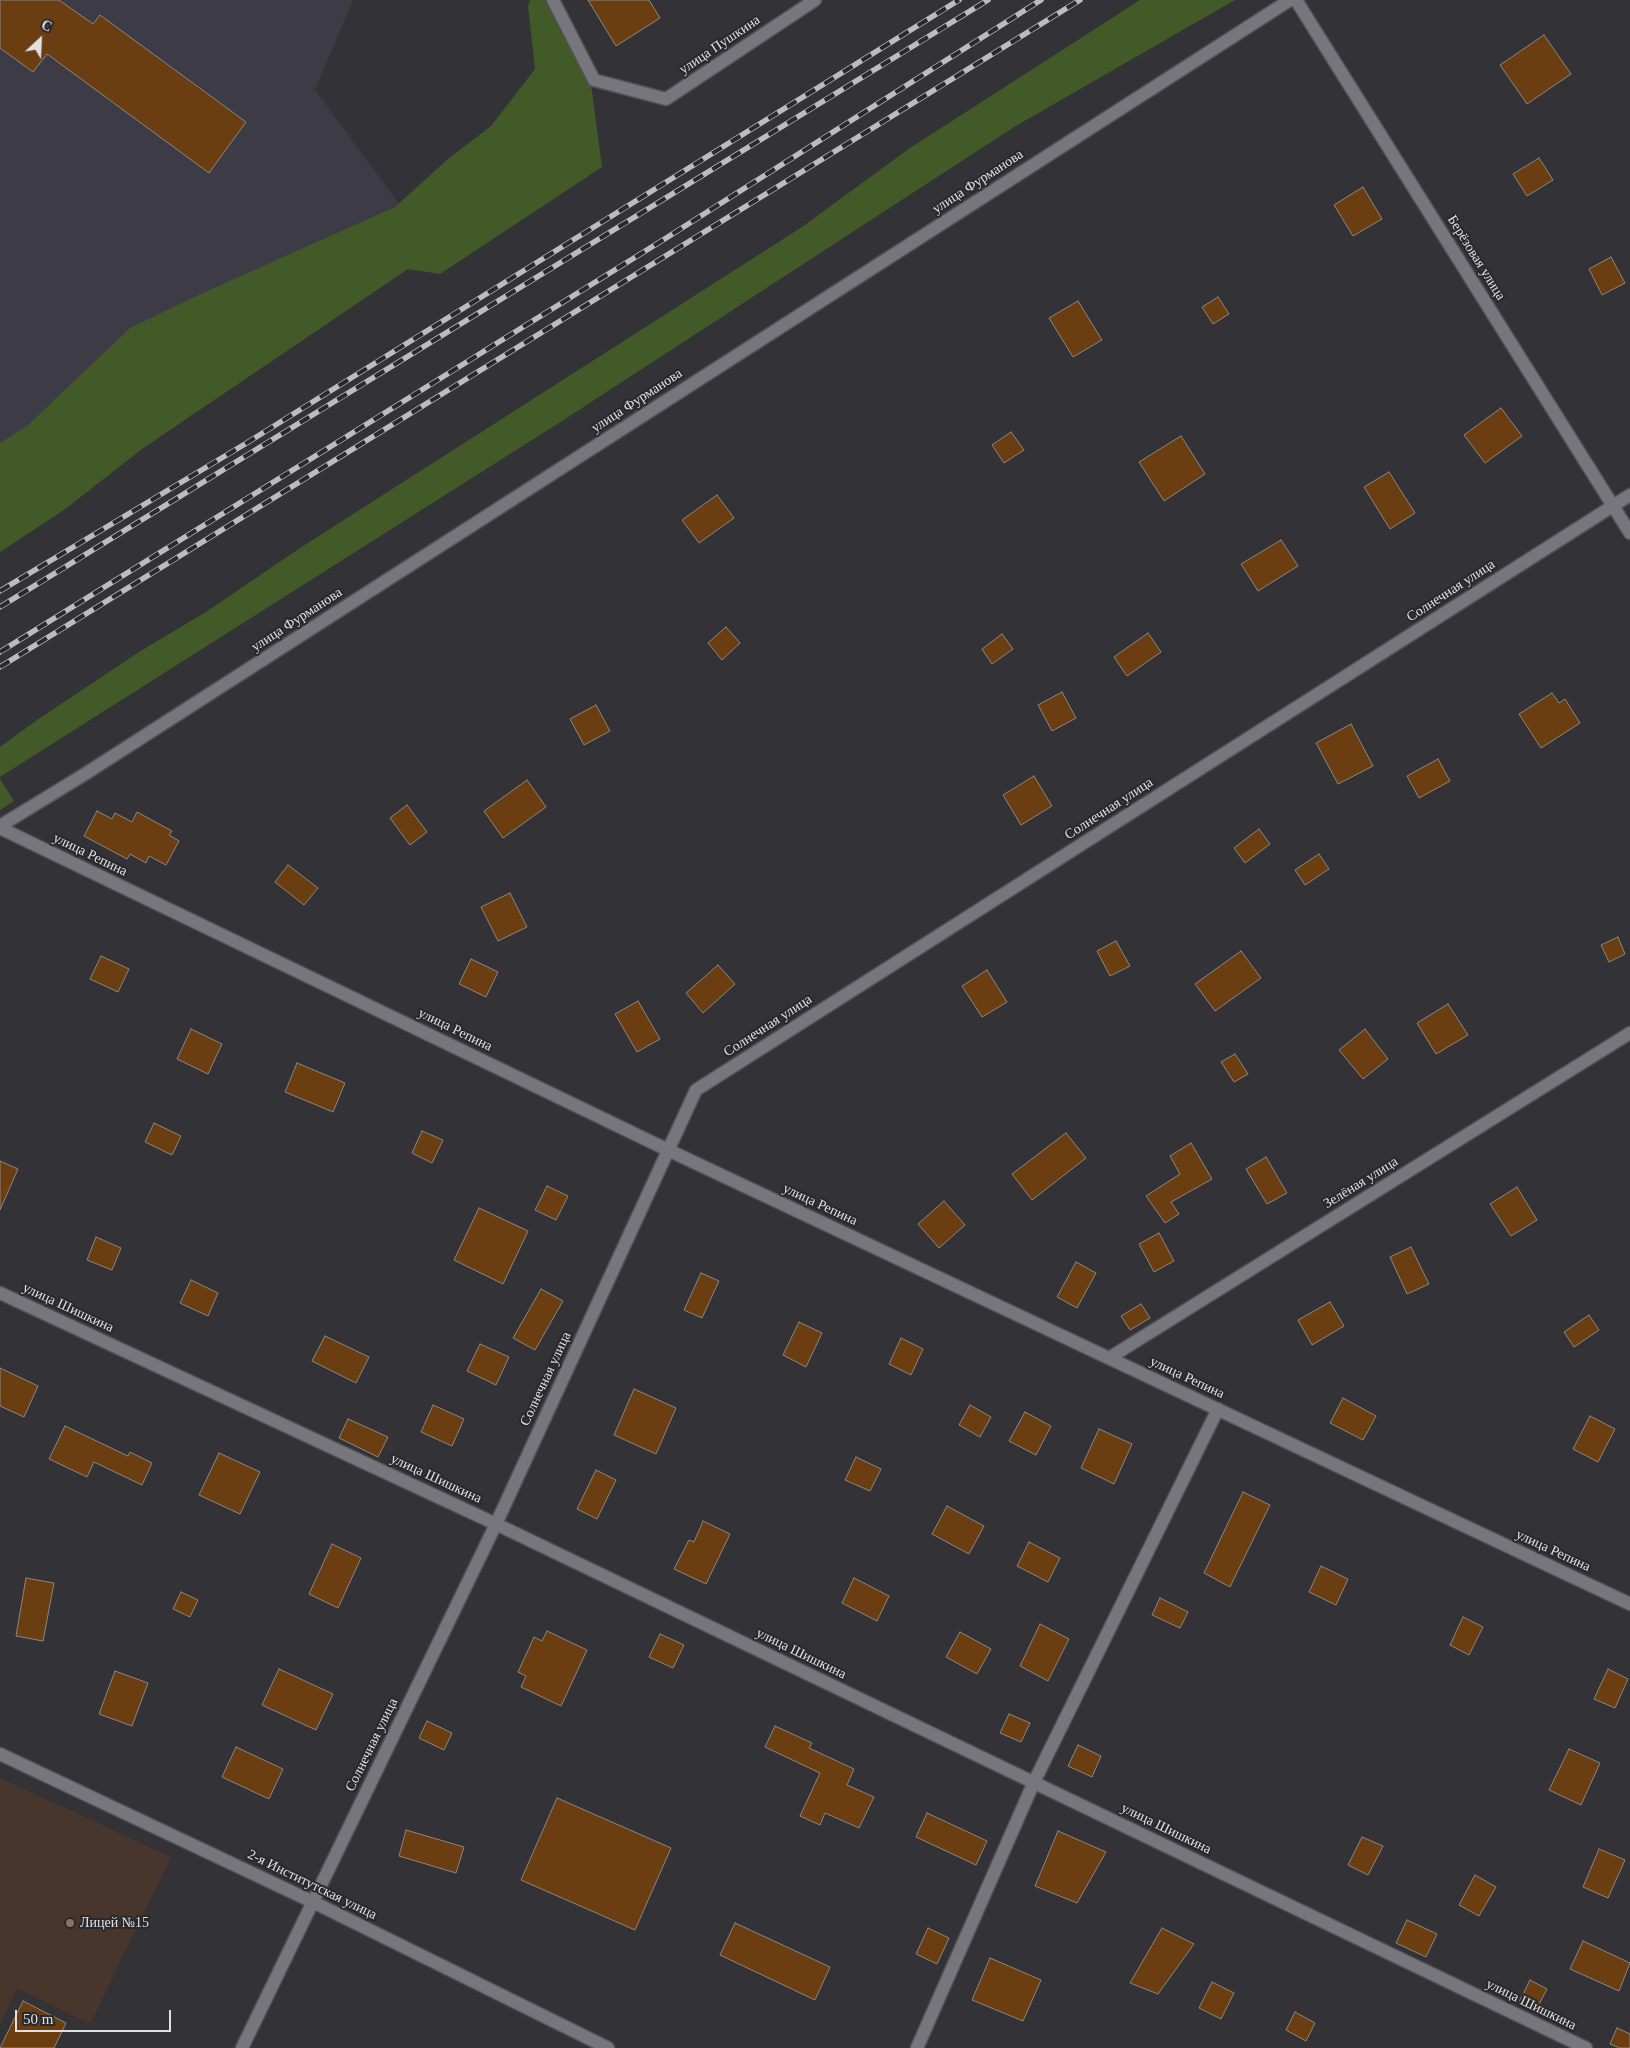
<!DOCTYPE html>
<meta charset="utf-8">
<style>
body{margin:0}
#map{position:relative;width:1630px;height:2048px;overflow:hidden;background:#333337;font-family:"Times New Roman",serif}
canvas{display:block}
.north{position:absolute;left:15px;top:15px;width:50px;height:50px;-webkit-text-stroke:4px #29292d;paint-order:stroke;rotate:25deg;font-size:14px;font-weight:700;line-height:20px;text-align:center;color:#e0e0e3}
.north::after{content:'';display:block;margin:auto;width:18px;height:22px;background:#e0e0e3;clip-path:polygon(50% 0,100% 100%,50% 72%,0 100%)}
.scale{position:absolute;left:15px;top:2010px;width:156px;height:22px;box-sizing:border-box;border:2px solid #e0e0e3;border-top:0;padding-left:6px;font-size:15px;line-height:18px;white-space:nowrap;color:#e0e0e3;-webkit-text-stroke:4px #29292d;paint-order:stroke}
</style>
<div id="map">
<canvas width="1630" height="2048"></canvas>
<div class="north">С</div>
<div class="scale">50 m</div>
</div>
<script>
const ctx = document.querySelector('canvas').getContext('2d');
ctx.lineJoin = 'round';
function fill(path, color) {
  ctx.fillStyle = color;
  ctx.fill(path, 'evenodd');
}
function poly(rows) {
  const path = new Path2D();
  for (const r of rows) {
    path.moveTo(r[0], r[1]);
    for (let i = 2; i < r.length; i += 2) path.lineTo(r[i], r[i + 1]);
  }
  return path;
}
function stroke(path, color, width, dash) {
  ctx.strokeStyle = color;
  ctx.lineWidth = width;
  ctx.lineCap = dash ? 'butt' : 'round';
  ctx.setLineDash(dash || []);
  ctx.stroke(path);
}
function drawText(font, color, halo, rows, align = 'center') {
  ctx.font = font + ' "Times New Roman",serif';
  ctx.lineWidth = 4;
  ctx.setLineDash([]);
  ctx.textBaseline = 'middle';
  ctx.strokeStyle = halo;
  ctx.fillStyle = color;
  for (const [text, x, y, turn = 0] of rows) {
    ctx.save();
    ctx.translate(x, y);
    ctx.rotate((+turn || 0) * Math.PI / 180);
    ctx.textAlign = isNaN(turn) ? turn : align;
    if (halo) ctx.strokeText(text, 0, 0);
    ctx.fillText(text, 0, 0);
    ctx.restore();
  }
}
fill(poly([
 [0,0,353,0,315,90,408,216,0,478]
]), '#3c3b46');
fill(poly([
 [0,1778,171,1857,90,2024,17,1988,0,2024]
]), '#48362d');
fill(poly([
 [530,0,549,0,591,84,602,167,440,274,408,269,142,449,64,510,0,552,0,443,27,426,130,328,194,297,395,207,448,159,491,126,535,69,528,6],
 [1140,0,1235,0,1014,127,562,421,0,777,0,747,37,720,142,650,206,612,300,548,802,227,910,148],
 [0,779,14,801,0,810]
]), '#415a27');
const building = poly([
 [0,0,59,0,93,24,100,15,246,122,209,173,47,54,33,72,0,48,0,0],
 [588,0,649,0,660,18,616,46,588,0],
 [1544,35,1571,74,1527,104,1500,65,1544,35],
 [1539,158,1553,180,1527,196,1513,174,1539,158],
 [1363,187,1382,219,1353,236,1334,205,1363,187],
 [1611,257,1625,283,1602,295,1589,269,1611,257],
 [1218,297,1229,314,1213,324,1202,307,1218,297],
 [1078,301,1102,340,1073,357,1049,318,1078,301],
 [1501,408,1522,436,1485,463,1464,435,1501,408],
 [1011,432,1024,450,1004,463,992,445,1011,432],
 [1181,436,1205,474,1164,501,1139,462,1181,436],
 [1389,472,1415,513,1390,529,1364,487,1389,472],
 [717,495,734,518,699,543,682,520,717,495],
 [1281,540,1298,566,1258,591,1241,564,1281,540],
 [726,627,740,643,722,660,708,643,726,627],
 [1148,633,1161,652,1127,676,1114,657,1148,633],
 [1002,634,1013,649,992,664,982,649,1002,634],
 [1062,692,1076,718,1052,731,1038,705,1062,692],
 [1552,693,1559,703,1565,699,1580,723,1541,748,1519,714,1552,693],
 [596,705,610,731,584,745,570,719,596,705],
 [1351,724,1373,766,1338,784,1316,743,1351,724],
 [1438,759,1450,781,1419,798,1407,776,1438,759],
 [1034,776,1052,806,1021,825,1003,795,1034,776],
 [527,780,546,807,503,838,484,811,527,780],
 [407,805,427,832,410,845,390,818,407,805],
 [97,811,112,819,115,813,132,822,137,812,172,831,169,835,179,841,166,865,149,856,146,863,130,854,127,859,84,836,97,811],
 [1259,829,1270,844,1245,863,1234,848,1259,829],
 [1319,854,1329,869,1305,885,1295,870,1319,854],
 [288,865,318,888,304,905,275,882,288,865],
 [510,893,527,927,498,941,481,907,510,893],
 [1618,937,1625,954,1609,962,1601,945,1618,937],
 [1116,941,1130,966,1110,976,1097,951,1116,941],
 [1241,951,1261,978,1215,1011,1195,984,1241,951],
 [101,956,129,969,118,992,90,979,101,956],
 [471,959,498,972,486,997,459,984,471,959],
 [718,965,735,984,703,1013,686,993,718,965],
 [987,970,1007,1002,982,1017,962,986,987,970],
 [638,1001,660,1039,637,1052,615,1014,638,1001],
 [1448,1004,1468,1035,1436,1054,1417,1023,1448,1004],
 [191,1029,222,1044,208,1074,177,1059,191,1029],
 [1365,1029,1388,1059,1363,1079,1339,1050,1365,1029],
 [1235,1054,1248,1074,1234,1082,1221,1062,1235,1054],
 [297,1063,345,1083,333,1112,285,1092,297,1063],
 [154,1123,181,1136,172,1155,145,1142,154,1123],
 [422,1131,443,1140,432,1163,412,1153,422,1131],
 [1066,1133,1086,1158,1032,1200,1012,1174,1066,1133],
 [1191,1143,1212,1179,1171,1202,1179,1214,1165,1223,1146,1196,1180,1174,1170,1156,1191,1143],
 [1266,1157,1287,1193,1267,1204,1246,1169,1266,1157],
 [0,1161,18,1169,0,1210,0,1161],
 [547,1186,568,1196,556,1220,535,1210,547,1186],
 [1517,1187,1537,1220,1511,1236,1490,1204,1517,1187],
 [944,1201,965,1225,939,1248,918,1224,944,1201],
 [479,1208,528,1231,503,1284,454,1260,479,1208],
 [1159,1233,1174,1261,1154,1272,1139,1244,1159,1233],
 [96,1237,121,1248,112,1270,87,1260,96,1237],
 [1411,1247,1429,1284,1407,1294,1390,1257,1411,1247],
 [1076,1262,1096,1273,1077,1308,1057,1297,1076,1262],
 [701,1273,719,1281,702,1318,684,1310,701,1273],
 [191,1280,218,1293,208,1316,180,1303,191,1280],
 [541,1289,563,1301,535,1350,513,1338,541,1289],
 [1330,1302,1344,1326,1312,1345,1298,1320,1330,1302],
 [1141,1304,1150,1318,1130,1330,1121,1316,1141,1304],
 [1589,1315,1599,1330,1574,1347,1564,1332,1589,1315],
 [799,1322,822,1333,806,1367,783,1355,799,1322],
 [325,1336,369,1357,356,1383,312,1361,325,1336],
 [901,1338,923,1349,911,1375,889,1364,901,1338],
 [480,1344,509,1357,496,1385,467,1371,480,1344],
 [0,1368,38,1386,24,1417,0,1406,0,1368],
 [634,1389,676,1408,656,1454,614,1435,634,1389],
 [1343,1398,1376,1416,1363,1440,1330,1423,1343,1398],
 [433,1405,464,1419,452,1446,421,1432,433,1405],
 [970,1405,991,1417,980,1437,959,1425,970,1405],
 [1025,1412,1051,1426,1036,1455,1009,1441,1025,1412],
 [1590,1416,1615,1429,1598,1462,1573,1449,1590,1416],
 [348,1419,388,1437,378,1457,339,1438,348,1419],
 [65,1426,128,1456,130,1452,152,1463,142,1485,94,1462,87,1477,49,1459,65,1426],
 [1099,1429,1132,1444,1114,1484,1081,1468,1099,1429],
 [219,1453,260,1472,240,1514,199,1495,219,1453],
 [856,1457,881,1469,870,1491,845,1480,856,1457],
 [596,1470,616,1480,597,1519,577,1509,596,1470],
 [1243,1492,1270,1505,1230,1587,1204,1573,1243,1492],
 [947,1506,984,1526,969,1554,932,1534,947,1506],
 [703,1521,730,1534,706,1584,674,1569,689,1540,694,1542,703,1521],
 [1029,1542,1060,1558,1048,1582,1017,1566,1029,1542],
 [332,1544,361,1558,338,1608,309,1594,332,1544],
 [1321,1566,1348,1579,1336,1605,1309,1592,1321,1566],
 [26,1578,54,1583,43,1641,16,1636,26,1578],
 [854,1578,889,1596,877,1621,842,1603,854,1578],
 [181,1592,198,1600,190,1617,173,1609,181,1592],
 [1160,1598,1188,1612,1180,1628,1152,1615,1160,1598],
 [1463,1617,1483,1627,1469,1655,1450,1645,1463,1617],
 [1040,1624,1069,1639,1048,1681,1020,1666,1040,1624],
 [547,1631,587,1650,561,1706,521,1687,526,1676,518,1672,534,1637,542,1641,547,1631],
 [960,1632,991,1649,977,1674,946,1657,960,1632],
 [660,1634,684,1645,673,1668,649,1657,660,1634],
 [279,1669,333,1694,316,1730,262,1705,279,1669],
 [1608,1669,1628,1679,1615,1708,1594,1699,1608,1669],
 [115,1671,148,1683,132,1726,99,1714,115,1671],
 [1009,1714,1030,1723,1021,1742,1000,1733,1009,1714],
 [427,1721,452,1733,444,1750,419,1738,427,1721],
 [775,1726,812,1743,809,1748,854,1769,847,1785,874,1797,859,1828,825,1813,820,1825,800,1816,820,1773,765,1747,775,1726],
 [1078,1745,1101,1756,1092,1777,1068,1766,1078,1745],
 [236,1747,283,1769,269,1799,222,1777,236,1747],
 [1569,1749,1600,1763,1581,1805,1549,1790,1569,1749],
 [557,1798,671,1848,635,1930,521,1880,557,1798],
 [927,1813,987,1841,976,1865,916,1837,927,1813],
 [406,1830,464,1847,456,1873,399,1856,406,1830],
 [1058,1831,1106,1852,1077,1903,1035,1886,1058,1831],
 [1362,1837,1383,1846,1368,1875,1348,1865,1362,1837],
 [1599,1849,1625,1860,1608,1898,1583,1887,1599,1849],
 [1475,1875,1496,1887,1479,1916,1459,1905,1475,1875],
 [1407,1920,1437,1934,1426,1957,1396,1943,1407,1920],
 [735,1923,830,1967,815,2000,720,1955,735,1923],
 [928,1928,949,1938,937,1964,916,1954,928,1928],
 [1162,1928,1194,1944,1158,1994,1130,1983,1162,1928],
 [1583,1941,1630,1963,1619,1991,1570,1969,1583,1941],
 [990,1958,1041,1980,1023,2021,972,2000,990,1958],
 [1530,1980,1547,1989,1535,2012,1518,2004,1530,1980],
 [1212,1982,1234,1993,1221,2019,1199,2008,1212,1982],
 [23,2001,66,2023,54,2048,0,2048,23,2001],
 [1295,2012,1315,2023,1306,2041,1286,2030,1295,2012],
 [1617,2028,1630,2034,1630,2048,1620,2048,1610,2044,1617,2028]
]);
fill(building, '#6a3e10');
stroke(building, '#8c8682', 1);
const street = poly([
 [553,0,594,80,666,99,815,0],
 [1296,0,1630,533],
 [0,826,85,774,1290,0],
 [0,828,668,1150,1630,1604],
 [0,1293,496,1524,1586,2048],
 [1109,1358,1630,1033],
 [0,1754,313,1902,608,2048],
 [242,2048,496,1524,696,1090,1630,495],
 [917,2048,1034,1782,1218,1409]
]);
stroke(street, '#525156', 15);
stroke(street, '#76767c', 12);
const rail = poly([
 [0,591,245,444,959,0],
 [0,607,988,0],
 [0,652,663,240,1041,0],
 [0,667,1080,0]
]);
stroke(rail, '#bcbcbf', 5.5);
stroke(rail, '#29292d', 4, [11]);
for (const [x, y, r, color] of [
 [70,1923,5,"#8d6e63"]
]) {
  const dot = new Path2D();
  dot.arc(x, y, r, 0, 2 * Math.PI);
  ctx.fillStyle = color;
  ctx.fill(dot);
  stroke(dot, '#29292d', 2);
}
drawText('14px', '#e0e0e3', '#29292d', [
 ["улица Пушкина",720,45,-34],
 ["улица Фурманова",978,182,-33],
 ["Берёзовая улица",1476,258,58],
 ["улица Фурманова",637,401,-33],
 ["Солнечная улица",1451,591,-33],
 ["улица Фурманова",297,620,-33],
 ["Солнечная улица",1109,809,-33],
 ["улица Репина",90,855,26],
 ["Солнечная улица",768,1026,-33],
 ["улица Репина",455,1030,26],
 ["Зелёная улица",1361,1183,-32],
 ["улица Репина",820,1205,25],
 ["улица Шишкина",68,1308,25],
 ["улица Репина",1187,1378,25],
 ["Солнечная улица",546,1379,-65],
 ["улица Шишкина",436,1479,25],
 ["улица Репина",1553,1551,25],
 ["улица Шишкина",801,1654,26],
 ["Солнечная улица",372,1745,-64],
 ["улица Шишкина",1166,1829,26],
 ["2-я Институтская улица",312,1885,26],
 ["улица Шишкина",1531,2005,26]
]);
drawText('14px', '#e0e0e3', '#29292d', [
 ["Лицей №15",80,1923]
], 'left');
</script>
